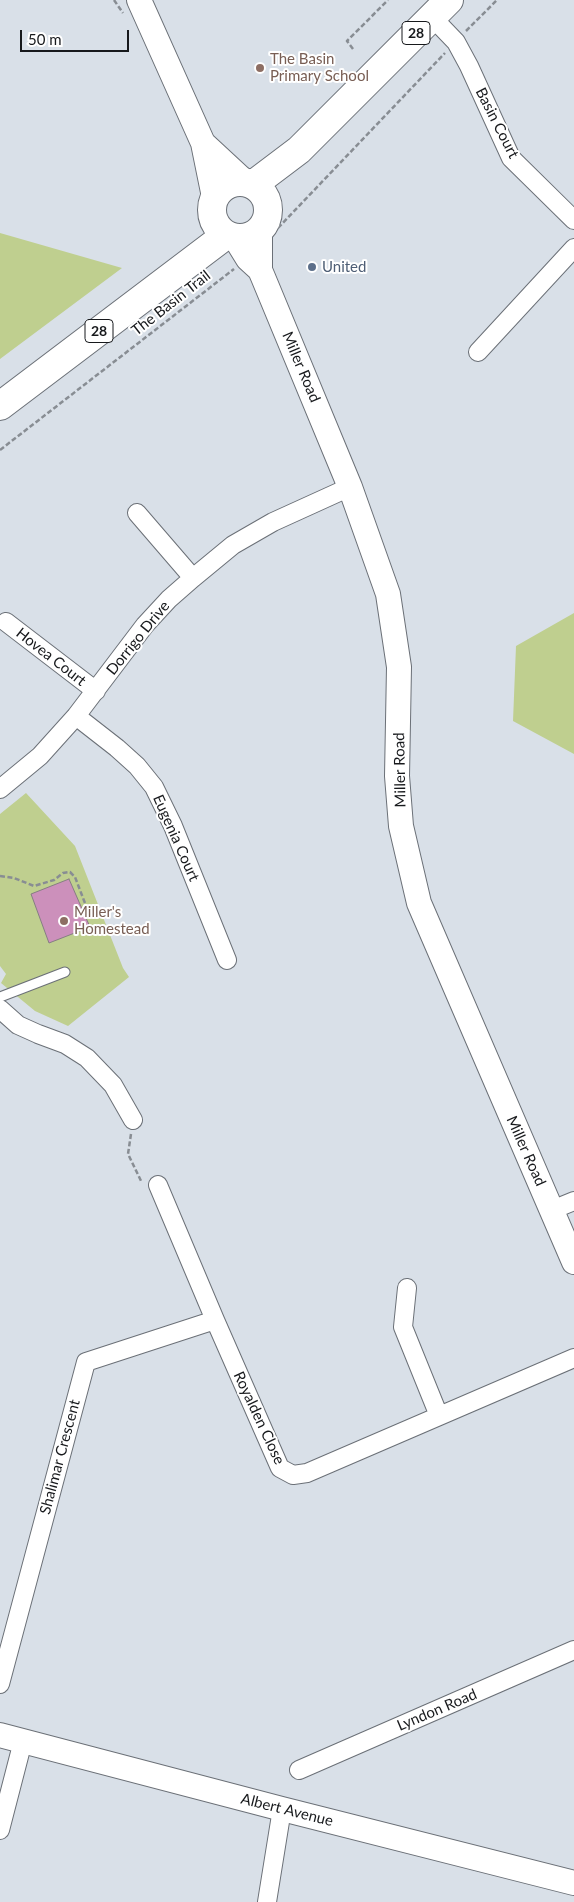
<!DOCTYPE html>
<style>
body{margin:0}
#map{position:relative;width:574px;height:1902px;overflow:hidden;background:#d9e0e8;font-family:Lato,sans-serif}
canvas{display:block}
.scale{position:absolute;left:20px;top:30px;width:109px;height:22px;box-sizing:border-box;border:2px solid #17191c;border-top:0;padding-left:6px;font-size:15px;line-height:18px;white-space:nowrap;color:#17191c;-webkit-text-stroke:4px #fff;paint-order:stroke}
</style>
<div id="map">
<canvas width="574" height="1902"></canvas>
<div class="scale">50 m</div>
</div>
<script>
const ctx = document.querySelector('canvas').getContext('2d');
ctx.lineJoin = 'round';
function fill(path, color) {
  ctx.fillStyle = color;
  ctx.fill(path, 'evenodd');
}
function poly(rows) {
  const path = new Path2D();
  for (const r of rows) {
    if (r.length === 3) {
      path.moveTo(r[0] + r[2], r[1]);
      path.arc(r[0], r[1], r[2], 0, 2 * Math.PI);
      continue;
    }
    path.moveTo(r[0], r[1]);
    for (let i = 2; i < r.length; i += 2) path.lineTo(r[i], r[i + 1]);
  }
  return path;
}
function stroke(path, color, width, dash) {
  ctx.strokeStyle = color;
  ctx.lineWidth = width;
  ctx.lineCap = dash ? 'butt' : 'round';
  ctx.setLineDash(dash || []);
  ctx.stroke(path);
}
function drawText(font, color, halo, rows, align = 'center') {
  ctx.font = font + ' Lato,sans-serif';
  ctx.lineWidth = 4;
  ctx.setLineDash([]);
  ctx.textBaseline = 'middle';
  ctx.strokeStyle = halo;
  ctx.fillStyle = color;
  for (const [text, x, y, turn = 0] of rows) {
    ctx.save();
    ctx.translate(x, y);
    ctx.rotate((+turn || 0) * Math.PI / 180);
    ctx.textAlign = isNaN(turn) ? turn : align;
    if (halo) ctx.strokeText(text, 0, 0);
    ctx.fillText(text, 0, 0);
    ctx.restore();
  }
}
fill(poly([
 [0,233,122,268,0,359],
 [574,613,574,754,513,721,516,646],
 [26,793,75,846,123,968,129,977,68,1026,35,1011,1,983,6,974,0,966,0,814]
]), '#bfcf8f');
const building = poly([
 [69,879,90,927,49,943,31,894,69,879]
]);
fill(building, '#cc90bb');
stroke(building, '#867e83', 1);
const lane = poly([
 [0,997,65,972]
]);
const street = poly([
 [432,17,456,42,469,66,511,158,574,220],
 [478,352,574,248],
 [137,513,193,578],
 [6,622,96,691],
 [76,716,117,748,137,766,154,787,173,826,227,960],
 [0,789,40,756,76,716,145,625,169,599,193,578,233,545,273,522,350,487],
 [0,1009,18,1025,38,1034,65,1044,87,1058,113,1085,133,1120],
 [158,1185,215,1320,280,1468,293,1475,307,1473,574,1358],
 [552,1210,574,1201],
 [407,1288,403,1327,439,1416],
 [0,1684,86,1362,215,1320],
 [299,1770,574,1650],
 [0,1830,23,1741],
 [267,1902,282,1809]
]);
const secondary = poly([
 [139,0,203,143,214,197],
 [203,143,244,181],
 [235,238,248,259,260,270,263,277,350,487,388,594,399,667,397,776,401,826,419,903,574,1262],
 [260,270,260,229],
 [0,1735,282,1809,574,1883]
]);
const primary = poly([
 [240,210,28],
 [254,184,299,150,449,0],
 [0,406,226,235]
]);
stroke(lane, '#6b7077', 11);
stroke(street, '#6b7077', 20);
stroke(secondary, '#6b7077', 26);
stroke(primary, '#6b7077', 30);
stroke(poly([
 [114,0,123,13],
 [466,31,497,0],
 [353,49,347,41,388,0],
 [278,228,445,53],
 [0,450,234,269],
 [0,876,14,878,34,886,54,880,63,873,70,872,75,877,91,919],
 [131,1134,128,1154,142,1183]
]), '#888d93', 2.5, [5, 2.5]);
stroke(lane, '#fff', 9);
stroke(street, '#fff', 18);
stroke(secondary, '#fff', 24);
stroke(primary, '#fff', 28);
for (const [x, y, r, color] of [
 [260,68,5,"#8d6e63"],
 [312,267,5,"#5c6f8a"],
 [64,921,5,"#8d6e63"]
]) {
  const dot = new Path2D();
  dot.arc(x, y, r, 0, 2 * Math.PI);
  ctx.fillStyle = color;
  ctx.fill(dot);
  stroke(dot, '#fff', 2);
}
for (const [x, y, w] of [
 [416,33,28],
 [99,331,28]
]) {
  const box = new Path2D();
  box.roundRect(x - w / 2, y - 11.5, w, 23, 4);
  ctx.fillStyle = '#fff';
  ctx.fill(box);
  stroke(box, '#17191c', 1);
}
drawText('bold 14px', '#17191c', null, [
 ["28",416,33],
 ["28",99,331]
]);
drawText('15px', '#785e54', '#fff', [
 ["The Basin",270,59],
 ["Primary School",270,76],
 ["Miller's",74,912],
 ["Homestead",74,929]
], 'left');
drawText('15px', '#17191c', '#fff', [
 ["Basin Court",497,123,63],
 ["The Basin Trail",171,303,-38],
 ["Miller Road",301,367,67],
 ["Dorrigo Drive",138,638,-51],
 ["Hovea Court",51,657,38],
 ["Miller Road",400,770,-91],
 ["Eugenia Court",176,838,66],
 ["Miller Road",526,1151,66],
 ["Royalden Close",259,1418,65],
 ["Shalimar Crescent",60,1457,-75],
 ["Lyndon Road",437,1710,-23],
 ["Albert Avenue",287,1810,14]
]);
drawText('15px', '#4e5e75', '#fff', [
 ["United",322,267]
], 'left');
</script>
